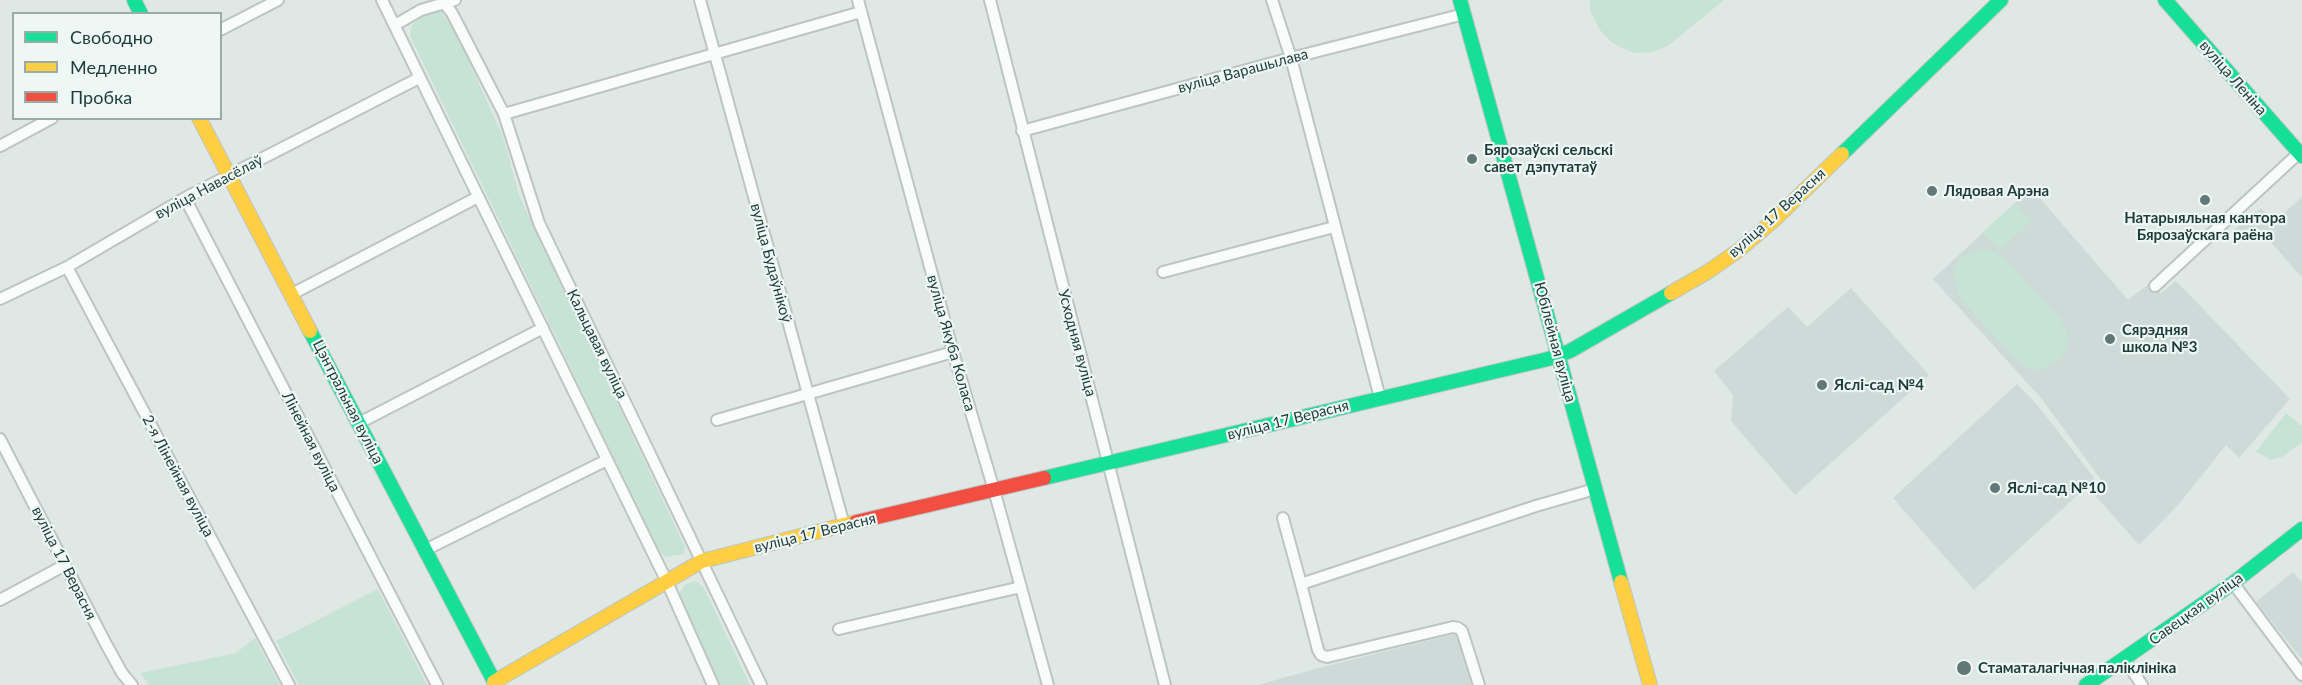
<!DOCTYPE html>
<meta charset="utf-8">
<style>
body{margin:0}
#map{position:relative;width:2302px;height:685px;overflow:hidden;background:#e0e8e6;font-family:Lato,sans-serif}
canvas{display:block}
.legend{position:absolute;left:12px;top:12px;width:210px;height:108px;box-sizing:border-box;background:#eef7f4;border:2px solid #9aaca9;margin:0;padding:8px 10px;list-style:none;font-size:18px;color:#1d3c39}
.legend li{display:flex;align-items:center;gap:12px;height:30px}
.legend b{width:30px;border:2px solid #9aaca9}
</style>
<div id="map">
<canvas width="2302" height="685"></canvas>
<ul class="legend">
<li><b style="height:8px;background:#16e098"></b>Свободно</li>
<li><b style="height:8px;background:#ffcf43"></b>Медленно</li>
<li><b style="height:8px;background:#f24e42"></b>Пробка</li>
</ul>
</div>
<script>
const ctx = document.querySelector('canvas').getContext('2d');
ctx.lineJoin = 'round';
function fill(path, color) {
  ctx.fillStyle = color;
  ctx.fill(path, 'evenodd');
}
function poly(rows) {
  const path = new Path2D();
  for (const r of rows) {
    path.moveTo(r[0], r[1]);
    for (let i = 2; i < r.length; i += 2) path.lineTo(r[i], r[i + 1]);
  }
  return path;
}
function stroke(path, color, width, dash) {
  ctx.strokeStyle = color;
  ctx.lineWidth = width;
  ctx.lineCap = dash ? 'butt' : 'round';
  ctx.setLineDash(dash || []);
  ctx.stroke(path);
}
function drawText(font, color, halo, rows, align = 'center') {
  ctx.font = font + ' Lato,sans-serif';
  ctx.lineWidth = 4.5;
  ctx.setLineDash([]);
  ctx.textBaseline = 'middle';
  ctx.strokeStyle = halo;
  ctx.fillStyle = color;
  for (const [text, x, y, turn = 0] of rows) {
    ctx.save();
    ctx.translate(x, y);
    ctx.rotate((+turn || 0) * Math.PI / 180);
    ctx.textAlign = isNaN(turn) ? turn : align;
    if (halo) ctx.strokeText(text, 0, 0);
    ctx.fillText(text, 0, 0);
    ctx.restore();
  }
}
fill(poly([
 [2031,188,2128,300,2151,282,2161,293,2176,281,2290,399,2239,458,2226,445,2179,504,2139,545,2094,494,2099,488,2100,478,2041,398,1933,279],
 [2302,197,2302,274,2301,276,2258,228,2242,241,2234,230,2261,208,2274,222],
 [1851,288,1929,375,1795,495,1731,421,1733,395,1714,371,1788,307,1807,327],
 [2017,384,2039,407,2095,479,1974,590,1893,498],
 [2293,572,2302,582,2302,659,2256,602],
 [1458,633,1471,685,1258,685,1315,669]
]), '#cddad7');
fill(poly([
 [1590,0,1724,0,1668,46,1652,52,1635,53,1612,43,1599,29,1590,10],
 [441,10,460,41,503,137,519,195,685,547,684,554,665,557,659,551,410,36,412,25,421,16,430,11],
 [2015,203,2032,221,1999,251,1982,233],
 [1977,249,1991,251,2004,257,2061,319,2067,334,2068,347,2058,362,2041,370,2028,368,2016,360,1959,297,1953,274,1955,266,1960,258],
 [2286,413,2302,426,2302,442,2282,457,2271,460,2256,452],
 [696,581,704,588,750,685,718,685,678,595,686,584],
 [378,589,427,685,299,685,276,641],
 [255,638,280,685,149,685,140,673,236,653]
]), '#c7e3d5');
const street = poly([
 [382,0,667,582,713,685],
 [442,0,452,13,504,114,539,223,761,685],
 [700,0,844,525],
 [858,0,953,352,994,490,1048,685],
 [990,0,1165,685],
 [1272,0,1291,58,1380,398],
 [395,25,421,10,455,0],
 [220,30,278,0],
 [504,114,861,12],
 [1022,131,1291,58,1464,14],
 [0,146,52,118],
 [185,198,437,685],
 [67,267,289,685],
 [1163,272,1334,227],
 [2155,286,2299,153],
 [292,294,478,197],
 [0,299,67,267,185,198,419,78],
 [717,420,953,352],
 [359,423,543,328],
 [0,439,106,644,122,673,132,685],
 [1283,518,1301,584,1536,506,1595,489],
 [425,550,607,460],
 [2233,583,2302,675],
 [1301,584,1318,650,1321,655,1327,657,1453,627,1458,628,1462,631,1479,685],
 [0,600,65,565],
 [839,629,1021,587],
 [2125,660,2142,685]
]);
const fast = poly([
 [134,0,141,14],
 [1460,0,1621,582],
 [2165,0,2302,156],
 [1842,154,2001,0],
 [310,331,496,685],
 [1044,478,1548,359,1570,351,1671,293],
 [2086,685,2233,583,2302,529]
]);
const slow = poly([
 [199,118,310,331],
 [1671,293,1709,271,1739,250,1774,220,1842,154],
 [1621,582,1650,685],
 [494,682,702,561,856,522]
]);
const jam = poly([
 [856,522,1044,478]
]);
stroke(street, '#bdc5c3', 14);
stroke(fast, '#bcc6c4', 16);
stroke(slow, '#bcc6c4', 16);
stroke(jam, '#bcc6c4', 16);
stroke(street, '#fafcfb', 10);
stroke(fast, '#16e098', 14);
stroke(slow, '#ffcf43', 14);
stroke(jam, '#f24e42', 14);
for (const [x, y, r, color] of [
 [1472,159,6,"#617876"],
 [1932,191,6,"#617876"],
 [2205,200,6,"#617876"],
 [2110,339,6,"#617876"],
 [1822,385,6,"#617876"],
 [1995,488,6,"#617876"],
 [1964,668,8,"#617876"]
]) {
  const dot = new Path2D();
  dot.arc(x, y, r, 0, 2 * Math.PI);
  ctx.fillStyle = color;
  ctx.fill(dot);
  stroke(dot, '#eef7f4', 2);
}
drawText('15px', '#1d3c39', '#eef7f4', [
 ["вуліца Варашылава",1243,71,-15],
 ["вуліца Леніна",2233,78,49],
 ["вуліца Навасёлаў",209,187,-28],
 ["вуліца 17 Верасня",1777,213,-42],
 ["вуліца Будаўнікоў",771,263,75],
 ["Юбілейная вуліца",1555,342,75],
 ["вуліца Якуба Коласа",951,343,74],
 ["Усходняя вуліца",1077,343,75],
 ["Кальцавая вуліца",597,344,64],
 ["Цэнтральная вуліца",348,402,63],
 ["вуліца 17 Верасня",1288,420,-14],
 ["Лінейная вуліца",311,442,63],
 ["2-я Лінейная вуліца",178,476,62],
 ["вуліца 17 Верасня",815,533,-14],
 ["вуліца 17 Верасня",64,563,63],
 ["Савецкая вуліца",2196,609,-36]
]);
drawText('bold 15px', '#1d3c39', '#eef7f4', [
 ["Бярозаўскі сельскі",1484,150],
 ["савет дэпутатаў",1484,167],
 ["Лядовая Арэна",1944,191],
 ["Натарыяльная кантора",2205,218,"center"],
 ["Бярозаўскага раёна",2205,235,"center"],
 ["Сярэдняя",2122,330],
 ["школа №3",2122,347],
 ["Яслі-сад №4",1834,385],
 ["Яслі-сад №10",2007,488],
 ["Стаматалагічная паліклініка",1978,668]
], 'left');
</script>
